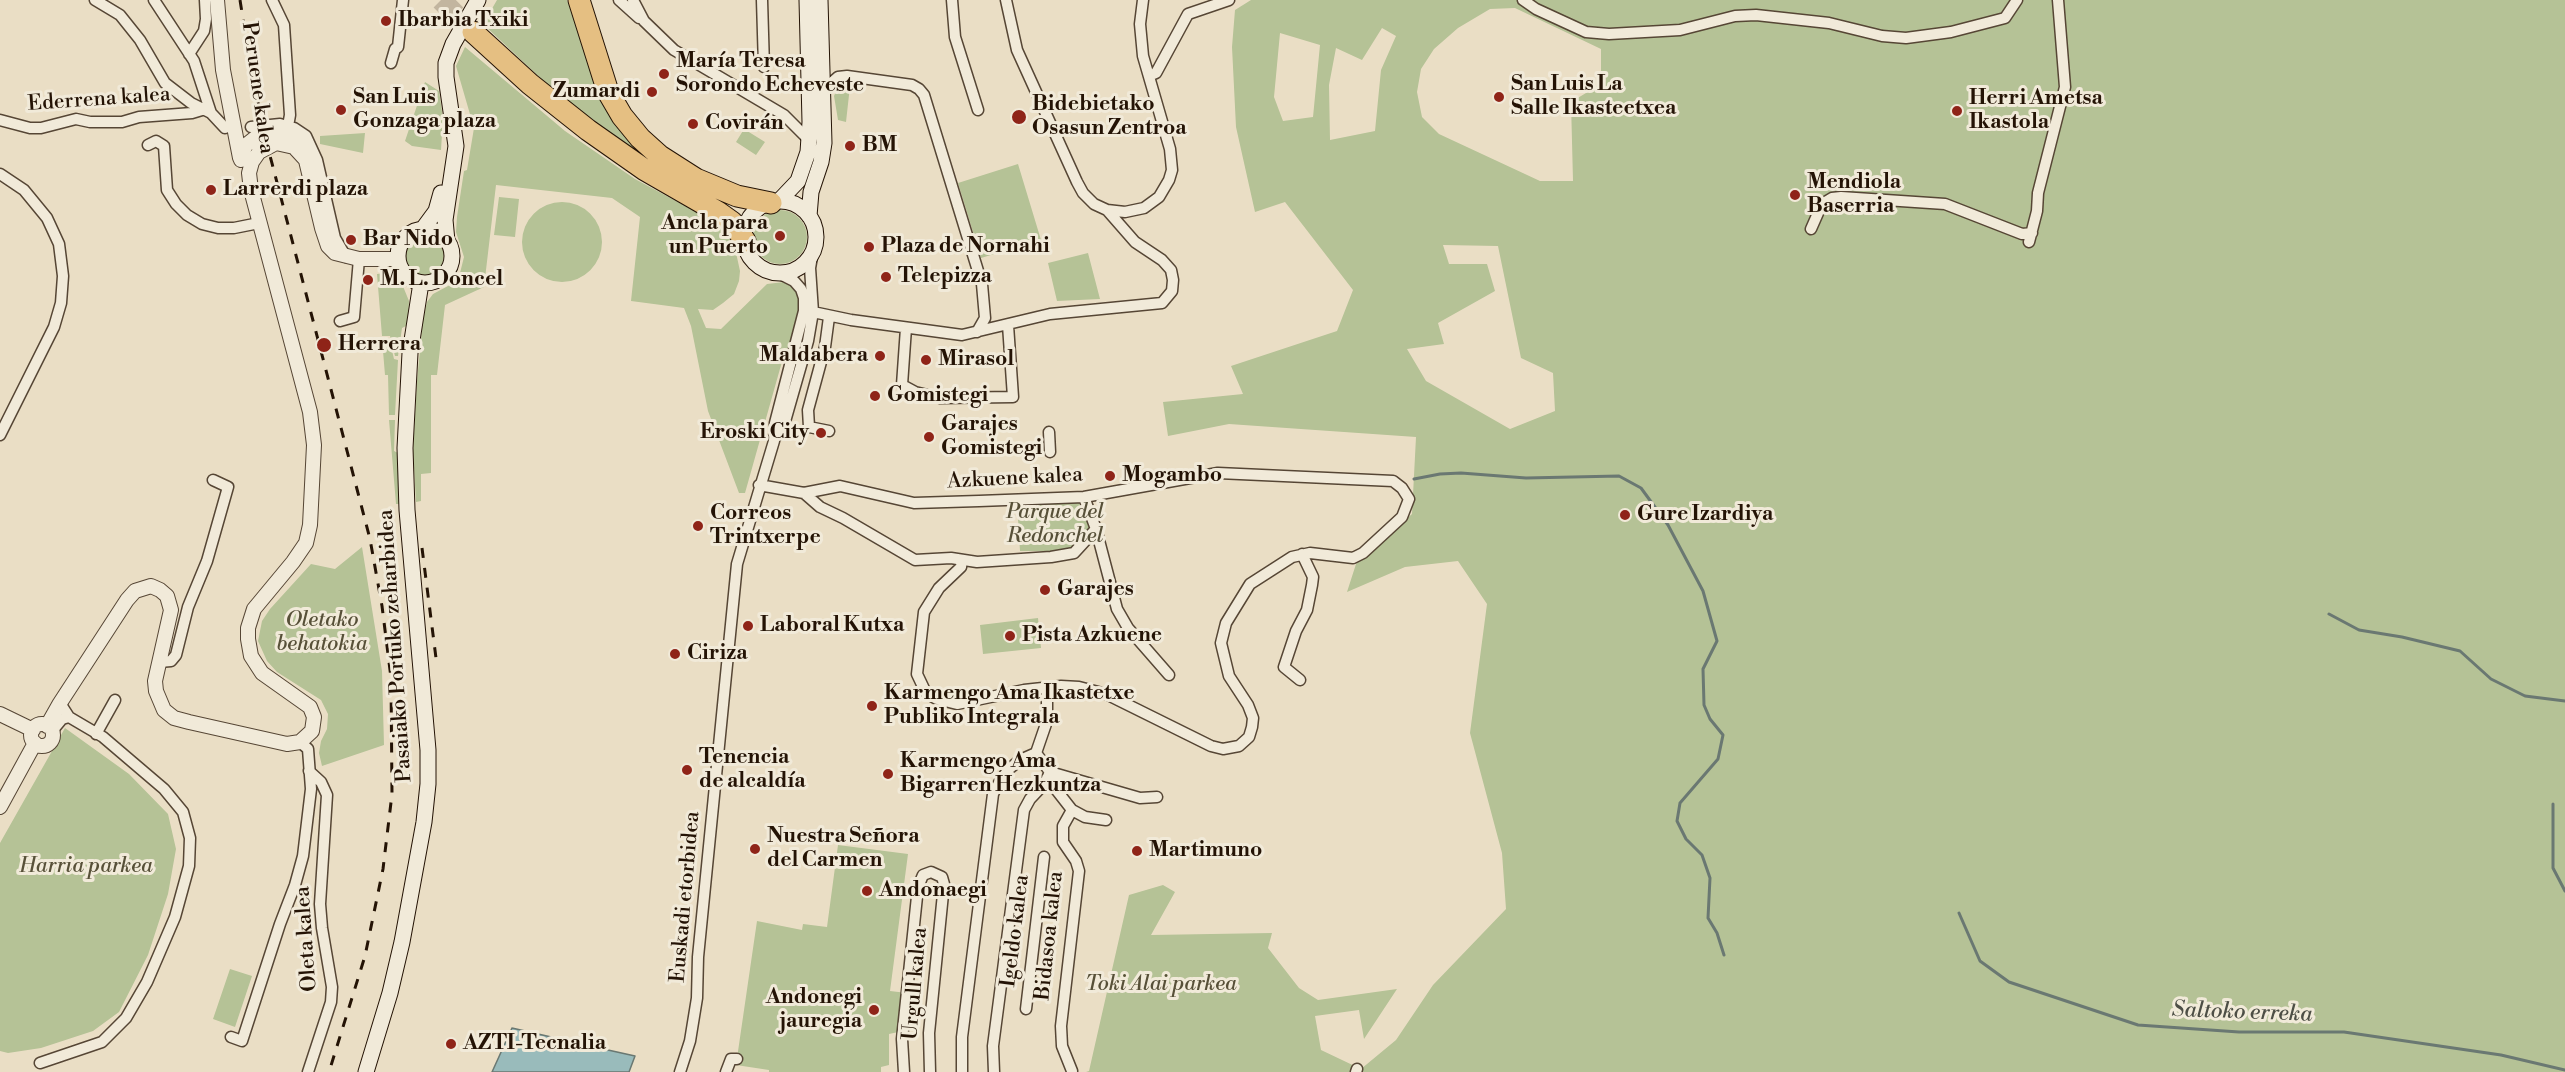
<!DOCTYPE html>
<meta charset="utf-8">
<style>
body{margin:0}
canvas{display:block;background:#eadec5}
</style>
<canvas width="2565" height="1072"></canvas>
<script>
const ctx = document.querySelector('canvas').getContext('2d');
ctx.lineJoin = 'round';
function fill(path, color) {
  ctx.fillStyle = color;
  ctx.fill(path, 'evenodd');
}
function poly(rows) {
  const path = new Path2D();
  for (const r of rows) {
    if (r.length === 3) {
      path.moveTo(r[0] + r[2], r[1]);
      path.arc(r[0], r[1], r[2], 0, 2 * Math.PI);
      continue;
    }
    path.moveTo(r[0], r[1]);
    for (let i = 2; i < r.length; i += 2) path.lineTo(r[i], r[i + 1]);
  }
  return path;
}
function stroke(path, color, width, dash) {
  ctx.strokeStyle = color;
  ctx.lineWidth = width;
  ctx.lineCap = dash ? 'butt' : 'round';
  ctx.setLineDash(dash || []);
  ctx.stroke(path);
}
function drawText(font, color, halo, rows, align = 'center') {
  ctx.font = font + ' "Libre Bodoni",serif';
  ctx.lineWidth = 6;
  ctx.setLineDash([]);
  ctx.textBaseline = 'middle';
  ctx.strokeStyle = halo;
  ctx.fillStyle = color;
  for (const [text, x, y, turn = 0] of rows) {
    ctx.save();
    ctx.translate(x, y);
    ctx.rotate((+turn || 0) * Math.PI / 180);
    ctx.textAlign = isNaN(turn) ? turn : align;
    if (halo) ctx.strokeText(text, 0, 0);
    ctx.fillText(text, 0, 0);
    ctx.restore();
  }
}
fill(poly([
 [497,0,567,0,602,98,640,151,636,152,552,89,483,24],
 [1251,0,2565,0,2565,1072,1086,1072,1089,1071,1129,895,1163,885,1175,892,1151,935,1272,933,1268,948,1299,988,1318,1000,1397,989,1364,1039,1359,1010,1315,1016,1321,1050,1361,1069,1396,1040,1433,985,1506,909,1502,853,1470,733,1487,604,1458,561,1405,567,1347,592,1356,564,1412,514,1416,437,1229,424,1168,436,1163,402,1243,394,1231,366,1337,331,1353,290,1285,202,1255,212,1236,127,1232,47,1235,10],
 [1515,8,1601,49,1601,84,1571,102,1573,181,1540,181,1439,134,1422,117,1417,92,1421,69,1434,49,1458,28,1490,9],
 [1382,28,1396,36,1381,70,1375,131,1330,140,1329,85,1336,48,1362,60],
 [1280,33,1320,45,1313,117,1283,121,1274,97],
 [1443,245,1498,246,1521,358,1553,373,1555,411,1510,429,1426,381,1407,349,1444,344,1438,323,1495,291,1487,264,1449,264],
 [465,47,565,131,635,179,715,222,726,232,735,248,740,271,739,281,734,294,723,303,713,310,698,309,706,328,721,329,767,284,784,282,792,286,799,294,801,303,795,340,785,351,745,493,739,493,708,411,691,326,684,308,631,301,640,217,612,198,496,185,484,287,445,305,437,375,431,375,431,473,421,474,421,501,416,502,413,451,417,381,423,319,427,302,433,294,450,285,460,273,464,257,456,232,457,217,464,171,467,170,474,128,456,66],
 [425,82,439,91,443,118,441,150,412,146,405,141],
 [843,86,850,86,846,122,838,120,834,96,837,89],
 [744,129,765,142,756,155,736,142],
 [365,133,363,153,320,144,320,136],
 [1018,164,1041,240,981,258,958,183],
 [499,197,519,199,515,237,494,235],
 [562,242,40],
 [780,237,27],
 [425,256,19],
 [1088,253,1100,299,1057,301,1048,263],
 [386,273,395,274,400,279,409,301,408,325,402,328,398,356,395,356,390,336,382,336,377,274],
 [389,338,394,359,398,360,395,415,389,415,388,375,385,375,382,339],
 [389,420,395,420,394,451,400,454,401,504,396,504],
 [1082,499,1093,529,1074,548,1057,551,1020,551,1017,502],
 [362,547,382,671,384,745,322,766,319,753,321,741,327,729,328,714,321,700,277,672,267,661,258,641,262,621,270,609,311,564,335,569],
 [1038,618,1041,648,983,654,980,625],
 [65,728,129,774,168,814,176,849,168,894,148,955,119,1012,93,1031,41,1048,8,1053,0,1051,0,843],
 [838,845,908,854,890,991,907,993,903,1031,889,1034,889,1065,881,1067,881,1072,769,1072,769,1070,736,1065,757,921,802,930,803,924,827,927],
 [230,969,252,976,235,1027,213,1019]
]), '#b5c296');
const water = poly([
 [512,1028,599,1048,635,1056,629,1072,492,1072,512,1028]
]);
fill(water, '#9bb');
stroke(water, '#6a7872', 1.5);
stroke(poly([
 [1414,479,1440,474,1461,473,1526,478,1619,476,1641,488,1668,525,1703,591,1717,641,1703,669,1704,705,1710,719,1723,735,1718,759,1680,803,1677,821,1686,839,1702,855,1710,878,1708,918,1717,933,1724,955],
 [2329,614,2359,630,2402,637,2460,651,2491,679,2525,696,2565,701],
 [2553,804,2553,868,2565,891],
 [1959,913,1980,961,2009,982,2138,1025,2239,1032,2344,1032,2501,1055,2565,1070]
]), '#6a7872', 3);
stroke(poly([
 [441,0,473,32]
]), '#c2b59f', 21, [21, 10]);
const minor = poly([
 [95,0,120,15,140,40,165,83,191,103,211,113],
 [154,0,194,61,211,113,225,128],
 [272,0,284,25,290,115,288,126],
 [619,0,639,18],
 [633,0,644,21,674,50,784,115,809,140],
 [762,0,764,67],
 [952,0,955,37,978,110],
 [1006,0,1017,50,1077,182,1083,193,1094,204,1107,210,1125,212,1144,208,1159,197,1169,180,1172,170,1170,149,1143,56,1140,24,1143,0],
 [1523,0,1536,9,1586,32,1609,34,1680,30,1735,16,1756,15,1829,23,1882,36,1906,38,1951,32,2005,18,2017,0],
 [189,54,204,31,206,19,205,0],
 [391,63,395,49,398,47,403,0],
 [1149,76,1156,73,1188,14,1229,0],
 [822,91,838,77,847,76,912,85,919,89,924,95,982,284,985,318,977,332],
 [0,120,30,128,41,128,76,119,90,122,122,122,139,117,192,113,202,110],
 [251,127,280,124,294,128,306,136,317,160,335,238,346,257],
 [148,145,156,141,164,146,167,190,176,204,187,215,202,224,218,228,234,228,259,223],
 [0,174,24,190,47,218,59,244,63,276,61,303,54,327,0,435],
 [1811,229,1822,204,1832,198,1841,197,1945,204,2022,234,2032,233],
 [2029,242,2037,211,2038,193,2065,87,2058,0],
 [813,312,851,320,962,335,1050,314,1162,303,1172,291,1173,280,1171,270,1162,260,1135,242,1107,210],
 [340,321,354,317,359,259],
 [906,328,902,385,915,392,940,398,1013,397,1008,325],
 [829,431,809,427,808,410,825,347,829,317],
 [1049,432,1050,452],
 [775,438,784,425,808,341,813,312,810,268,813,251],
 [759,485,804,493,840,486,914,503,979,501,1084,497,1218,473,1393,481,1402,488,1409,499,1402,517,1363,553,1353,558,1310,553,1292,557,1250,584,1226,623,1221,643,1229,676,1248,705,1253,718,1252,727,1249,737,1239,746,1223,749,1211,746,1106,694,1079,687,1061,686,1024,690,957,704,937,699,926,693,917,674,924,612,939,588,961,567,962,560],
 [804,493,820,507,843,518,915,560,951,558,977,562,1051,557,1074,553,1096,529],
 [1084,497,1096,529,1117,609,1128,628,1169,675],
 [159,662,171,661,176,655,188,607,207,561,228,487,213,480],
 [1300,680,1284,667,1296,631,1307,610,1312,585,1313,577,1302,554],
 [52,731,62,719,69,717],
 [96,734,115,700],
 [1036,753,1050,772,1140,798,1157,797],
 [1036,753,1047,721,1047,687],
 [1047,778,1072,810,1085,817,1106,820],
 [1072,810,1063,826,1063,842,1076,861,1079,871,1061,1026,1062,1046,1072,1071],
 [1026,1009,1044,857],
 [231,1037,242,1041,280,924,295,885,303,856,311,789,308,749,300,742],
 [40,1063,102,1042,126,1018,147,982,175,917,189,866,190,838,183,812,164,789,103,737,69,717,60,703],
 [308,1072,331,1002,332,987,322,928,320,904,327,795,321,782,309,771],
 [680,1072,690,1041,697,998,698,957,737,564,774,441,775,423,804,311,804,298,801,289,794,281,778,273],
 [726,1072,731,1059,737,1059],
 [904,1072,902,1039,918,887,923,875,931,872,942,877,944,884,929,1033,930,1072],
 [962,1072,962,1037,993,794,1000,781,1009,769,1020,760,1036,753],
 [994,1072,993,1046,1024,810,1030,799,1045,783,1050,772],
 [1356,1072,1357,1069]
]);
const tertiary = poly([
 [217,0,223,70,240,158],
 [241,160,245,146,260,134,277,131,290,135,303,148,322,228,328,246,335,253,359,259,398,259],
 [0,714,33,730],
 [42,735,11],
 [47,726,60,703,127,600,135,591,151,586,160,590,167,596,171,610,155,681,156,691,164,710,174,718,189,722,287,744,300,742,312,731,314,717,310,707,262,673,251,656,248,639,248,628,254,609,293,562,306,543,310,525,314,445,310,412,251,190,249,173,252,162,259,152,276,143,294,147,306,160],
 [0,807,35,743]
]);
const secondary = poly([
 [779,201,798,181,808,152,810,122,807,0],
 [780,237,36],
 [809,216,811,192,821,162,824,143,820,0],
 [425,256,27],
 [422,230,436,211,441,193],
 [447,241,445,220,456,146,446,77,446,63,453,44,478,0],
 [366,1072,390,993,402,942,424,822,428,784,428,750,407,510,405,448,410,353,421,283]
]);
const motorway = poly([
 [579,0,608,92,622,116,640,138,660,156,696,179,737,196,771,203],
 [473,32,530,84,588,130,645,170,718,212,732,222,745,241]
]);
stroke(minor, '#564635', 13);
stroke(tertiary, '#564635', 16);
stroke(secondary, '#241305', 17);
stroke(motorway, '#241305', 23);
stroke(minor, '#f1ead9', 10);
stroke(tertiary, '#f1ead9', 14);
stroke(secondary, '#f1ead9', 15);
stroke(motorway, '#e5bf82', 21);
stroke(poly([
 [240,0,251,70,268,148,370,539,382,606,391,678,392,794,383,869,365,956,329,1072],
 [422,548,436,658]
]), '#241305', 3, [10, 10]);
for (const [x, y, r, color] of [
 [386,21,6,"#8f2418"],
 [664,74,6,"#8f2418"],
 [652,92,6,"#8f2418"],
 [1499,97,6,"#8f2418"],
 [341,110,6,"#8f2418"],
 [1957,111,6,"#8f2418"],
 [1019,117,8,"#8f2418"],
 [693,124,6,"#8f2418"],
 [850,146,6,"#8f2418"],
 [211,190,6,"#8f2418"],
 [1795,195,6,"#8f2418"],
 [780,236,6,"#8f2418"],
 [351,240,6,"#8f2418"],
 [869,247,6,"#8f2418"],
 [886,277,6,"#8f2418"],
 [368,280,6,"#8f2418"],
 [324,345,8,"#8f2418"],
 [880,356,6,"#8f2418"],
 [926,360,6,"#8f2418"],
 [875,396,6,"#8f2418"],
 [821,433,6,"#8f2418"],
 [929,437,6,"#8f2418"],
 [1110,476,6,"#8f2418"],
 [1625,515,6,"#8f2418"],
 [698,526,6,"#8f2418"],
 [1045,590,6,"#8f2418"],
 [748,626,6,"#8f2418"],
 [1010,636,6,"#8f2418"],
 [675,654,6,"#8f2418"],
 [872,706,6,"#8f2418"],
 [687,770,6,"#8f2418"],
 [888,774,6,"#8f2418"],
 [755,849,6,"#8f2418"],
 [1137,851,6,"#8f2418"],
 [867,891,6,"#8f2418"],
 [874,1010,6,"#8f2418"],
 [451,1044,6,"#8f2418"]
]) {
  const dot = new Path2D();
  dot.arc(x, y, r, 0, 2 * Math.PI);
  ctx.fillStyle = color;
  ctx.fill(dot);
  stroke(dot, '#f1ead9', 2);
}
drawText('bold 21px', '#241305', '#f1ead9', [
 ["Ibarbia Txiki",398,21],
 ["María Teresa",676,62],
 ["Sorondo Echeveste",676,86],
 ["San Luis La",1511,85],
 ["Salle Ikasteetxea",1511,109],
 ["Zumardi",640,92,"right"],
 ["San Luis",353,98],
 ["Gonzaga plaza",353,122],
 ["Herri Ametsa",1969,99],
 ["Ikastola",1969,123],
 ["Bidebietako",1032,105],
 ["Osasun Zentroa",1032,129],
 ["Covirán",705,124],
 ["BM",862,146],
 ["Mendiola",1807,183],
 ["Baserria",1807,207],
 ["Larrerdi plaza",223,190],
 ["Ancla para",768,224,"right"],
 ["un Puerto",768,248,"right"],
 ["Bar Nido",363,240],
 ["Plaza de Nornahi",881,247],
 ["Telepizza",898,277],
 ["M. L. Doncel",380,280],
 ["Herrera",338,345],
 ["Maldabera",868,356,"right"],
 ["Mirasol",938,360],
 ["Gomistegi",887,396],
 ["Garajes",941,425],
 ["Gomistegi",941,449],
 ["Eroski City",809,433,"right"],
 ["Mogambo",1122,476],
 ["Correos",710,514],
 ["Trintxerpe",710,538],
 ["Gure Izardiya",1637,515],
 ["Garajes",1057,590],
 ["Laboral Kutxa",760,626],
 ["Pista Azkuene",1022,636],
 ["Ciriza",687,654],
 ["Karmengo Ama Ikastetxe",884,694],
 ["Publiko Integrala",884,718],
 ["Tenencia",699,758],
 ["de alcaldía",699,782],
 ["Karmengo Ama",900,762],
 ["Bigarren Hezkuntza",900,786],
 ["Nuestra Señora",767,837],
 ["del Carmen",767,861],
 ["Martimuno",1149,851],
 ["Andonaegi",879,891],
 ["Andonegi",862,998,"right"],
 ["jauregia",862,1022,"right"],
 ["AZTI-Tecnalia",463,1044]
], 'left');
drawText('21px', '#241305', '#f1ead9', [
 ["Peruene kalea",257,88,82],
 ["Ederrena kalea",99,100,-4],
 ["Azkuene kalea",1015,479,-3],
 ["Pasaiako Portuko zeharbidea",396,646,-94],
 ["Euskadi etorbidea",686,897,-85],
 ["Igeldo kalea",1016,931,-83],
 ["Bidasoa kalea",1050,936,-84],
 ["Oleta kalea",307,939,-94],
 ["Urgull kalea",916,984,-85]
]);
drawText('italic 21px', '#575038', '#f1ead9', [
 ["Parque del",1055,513],
 ["Redonchel",1055,537],
 ["Oletako",322,621],
 ["behatokia",322,645],
 ["Harria parkea",86,867],
 ["Toki Alai parkea",1161,985]
]);
drawText('italic 22px', '#4d4e45', '#f1ead9', [
 ["Saltoko erreka",2242,1013,2]
]);
</script>
